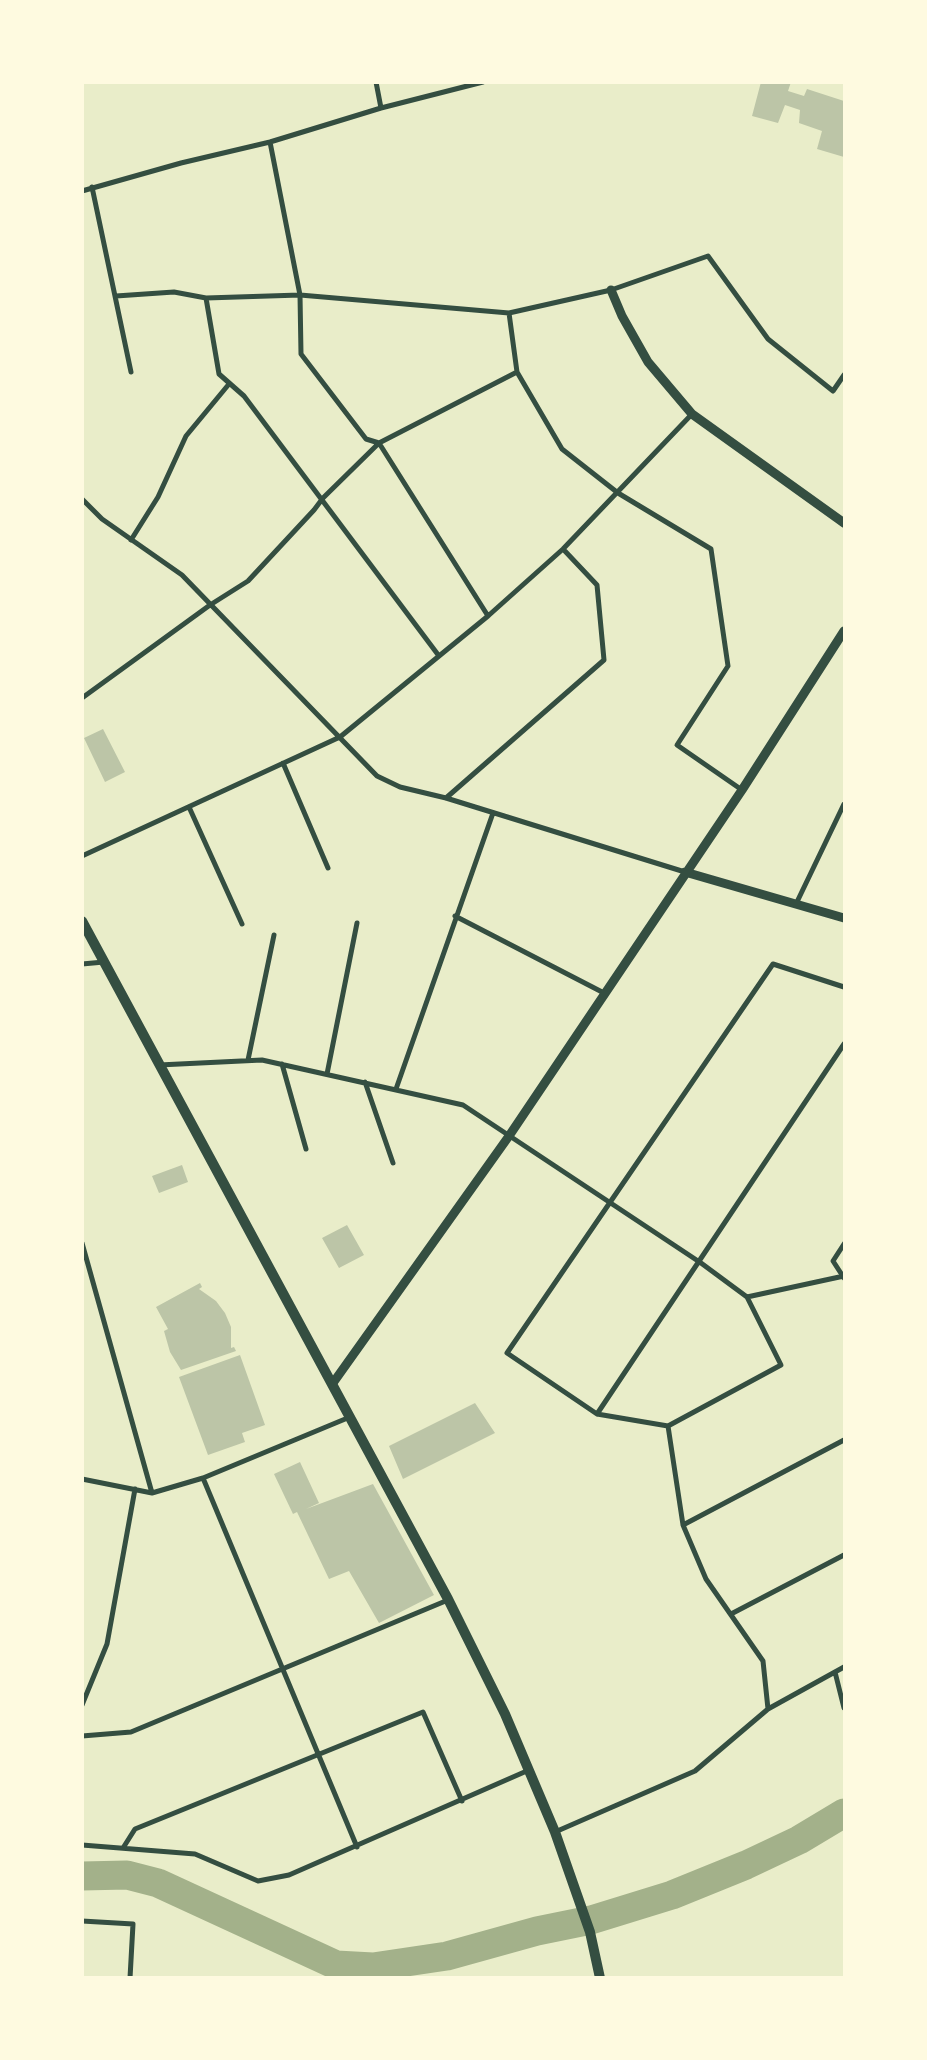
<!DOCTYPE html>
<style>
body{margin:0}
#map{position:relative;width:927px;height:2060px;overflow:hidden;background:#e9edc9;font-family:"Titillium Web",sans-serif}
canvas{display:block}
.frame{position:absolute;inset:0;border:84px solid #fefae0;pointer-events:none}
</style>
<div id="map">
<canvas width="927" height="2060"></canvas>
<div class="frame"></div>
</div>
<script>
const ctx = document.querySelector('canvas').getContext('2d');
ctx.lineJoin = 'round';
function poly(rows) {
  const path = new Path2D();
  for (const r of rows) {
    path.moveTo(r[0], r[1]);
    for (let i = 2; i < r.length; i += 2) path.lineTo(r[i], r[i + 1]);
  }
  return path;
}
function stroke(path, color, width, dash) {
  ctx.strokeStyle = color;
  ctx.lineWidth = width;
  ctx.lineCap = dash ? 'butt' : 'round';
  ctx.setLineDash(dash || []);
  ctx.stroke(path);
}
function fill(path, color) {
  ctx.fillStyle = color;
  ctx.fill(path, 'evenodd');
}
stroke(poly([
 [82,1876,127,1875,158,1883,336,1965,373,1967,447,1956,537,1931,591,1920,672,1895,746,1865,799,1840,844,1813]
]), '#a3b18a', 29);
fill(poly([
 [761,82,791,82,788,91,804,96,807,89,844,101,844,157,817,149,822,131,799,123,800,110,785,105,778,123,752,116],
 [103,729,125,772,105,782,84,738],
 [182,1165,188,1182,159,1193,152,1176],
 [347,1225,364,1255,339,1268,322,1238],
 [200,1283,202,1287,199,1289,216,1301,225,1313,231,1327,231,1348,234,1347,236,1351,181,1370,170,1352,164,1331,168,1329,156,1307],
 [240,1355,265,1425,242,1433,245,1442,208,1455,179,1377],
 [475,1403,495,1433,403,1479,389,1446],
 [300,1462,319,1503,306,1509,373,1484,434,1595,379,1623,349,1571,329,1579,297,1512,293,1514,274,1474]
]), '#bcc5a7');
stroke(poly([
 [376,82,381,108],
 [270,142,300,295,301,354,366,439,379,443,488,616],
 [92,187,131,372],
 [82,191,181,163,270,142,381,108,483,82],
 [116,296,174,292,206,298,300,295,509,313,611,290,708,256,768,339,833,391,844,375],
 [206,298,219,374,244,396,439,656],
 [509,313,517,372,562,449,618,493,711,549,728,666,677,745,742,790],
 [82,499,102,519,182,575,377,776,400,787,446,798,685,872],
 [131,540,158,497,186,436,229,384],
 [82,698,210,605,248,581,314,510,323,498,379,443,517,372],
 [283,763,328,868],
 [446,798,604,660,597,585,563,549],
 [189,807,242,924],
 [82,856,340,737,488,616,563,549,692,414],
 [796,904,844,804],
 [455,916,604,993],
 [82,964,104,962],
 [248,1060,274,935],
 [282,1064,306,1149],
 [159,1065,262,1060,463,1105,701,1263,747,1297,844,1276],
 [327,1074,357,923],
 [365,1082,393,1163],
 [396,1089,493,813],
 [82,1243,152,1493],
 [844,1278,833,1261,844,1244],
 [597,1414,844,1044],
 [668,1426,781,1365,747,1297],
 [203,1478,357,1847],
 [82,1479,152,1493,203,1478,350,1417],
 [683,1525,844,1440],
 [731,1614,844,1555],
 [835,1672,844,1708],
 [82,1705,107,1644,135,1489],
 [768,1709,763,1661,706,1579,683,1525,668,1426,597,1414,507,1353,773,964,844,987],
 [82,1736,131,1732,448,1600],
 [555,1832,695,1771,768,1709,844,1667],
 [82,1845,195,1854,258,1881,289,1875,529,1770],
 [123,1848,135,1829,423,1712,462,1801],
 [82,1921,133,1924,130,1978]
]), '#344e41', 5);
stroke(poly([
 [611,290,622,316,648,362,692,414,844,523],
 [685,872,844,918],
 [333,1383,509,1136,742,790,844,631]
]), '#344e41', 9);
stroke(poly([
 [82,921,448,1599,505,1714,555,1832,590,1932,600,1978]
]), '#344e41', 10);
</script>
